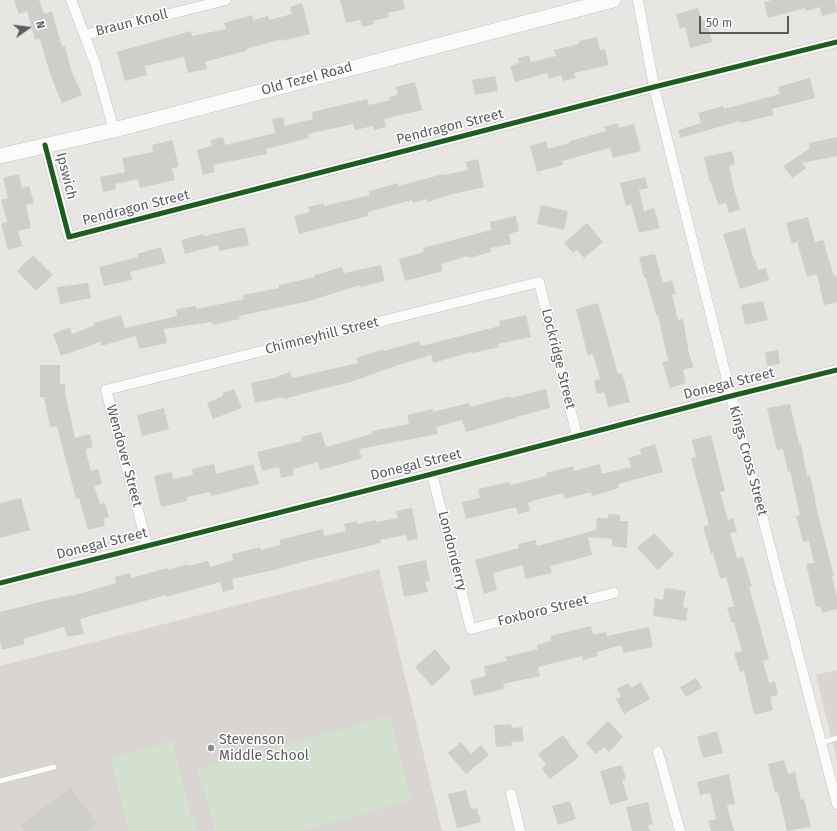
<!DOCTYPE html>
<style>
body{margin:0}
#map{position:relative;width:837px;height:831px;overflow:hidden;background:#e8e6e2;font-family:"Fira Sans",sans-serif}
canvas{display:block}
.north{position:absolute;left:8px;top:8px;width:40px;height:40px;-webkit-text-stroke:3px #fff;paint-order:stroke;rotate:76deg;font-size:11px;font-weight:700;line-height:16px;text-align:center;color:#595c5f}
.north::after{content:'';display:block;margin:auto;width:14px;height:18px;background:#595c5f;clip-path:polygon(50% 0,100% 100%,50% 72%,0 100%)}
.scale{position:absolute;left:699px;top:16px;width:90px;height:18px;box-sizing:border-box;border:2px solid #595c5f;border-top:0;padding-left:5px;font-size:12px;line-height:14px;white-space:nowrap;color:#595c5f;-webkit-text-stroke:3px #fff;paint-order:stroke}
</style>
<div id="map">
<canvas width="837" height="831"></canvas>
<div class="north">N</div>
<div class="scale">50 m</div>
</div>
<script>
const ctx = document.querySelector('canvas').getContext('2d');
ctx.lineJoin = 'round';
function fill(path, color) {
  ctx.fillStyle = color;
  ctx.fill(path, 'evenodd');
}
function poly(rows) {
  const path = new Path2D();
  for (const r of rows) {
    path.moveTo(r[0], r[1]);
    for (let i = 2; i < r.length; i += 2) path.lineTo(r[i], r[i + 1]);
  }
  return path;
}
function stroke(path, color, width, dash) {
  ctx.strokeStyle = color;
  ctx.lineWidth = width;
  ctx.lineCap = dash ? 'butt' : 'round';
  ctx.setLineDash(dash || []);
  ctx.stroke(path);
}
function drawText(font, color, halo, rows, align = 'center') {
  ctx.font = font + ' "Fira Sans",sans-serif';
  ctx.lineWidth = 3;
  ctx.setLineDash([]);
  ctx.textBaseline = 'middle';
  ctx.strokeStyle = halo;
  ctx.fillStyle = color;
  for (const [text, x, y, turn = 0] of rows) {
    ctx.save();
    ctx.translate(x, y);
    ctx.rotate((+turn || 0) * Math.PI / 180);
    ctx.textAlign = isNaN(turn) ? turn : align;
    if (halo) ctx.strokeText(text, 0, 0);
    ctx.fillText(text, 0, 0);
    ctx.restore();
  }
}
fill(poly([
 [379,569,442,831,0,831,0,666],
 [837,670,837,761,816,675]
]), '#d9d6d2');
fill(poly([
 [389,716,412,800,300,831,215,831,198,769],
 [172,741,196,831,129,831,110,758]
]), '#d3e2cf');
fill(poly([
 [14,0,39,0,44,14,52,11,62,47,65,46,71,70,82,95,62,103,50,74,40,39,35,40,27,11,19,14],
 [340,0,403,0,405,9,388,13,389,17,373,21,374,24,362,27,360,20,346,23],
 [772,0,835,0,837,12,822,16,820,7,806,11,805,8,768,18,764,2],
 [302,3,310,34,282,41,282,39,246,49,246,51,205,62,207,69,188,73,184,57,145,66,147,75,125,81,117,52,191,31,192,36,226,29,224,23,252,15,253,20,268,16,269,20,292,14,290,7],
 [698,8,702,21,706,20,712,42,690,48,685,27,680,29,676,14],
 [597,37,600,50,605,49,609,65,574,73,576,78,563,81,561,75,549,79,547,73,515,82,510,66,519,63,518,58,529,55,531,62,556,56,554,50,579,44,579,41],
 [495,76,498,91,475,95,472,80],
 [810,78,815,98,772,109,773,115,741,123,740,121,680,138,678,130,701,123,698,113,723,106,724,109,780,94,778,87],
 [415,82,422,110,384,119,386,127,374,130,373,126,355,130,353,124,308,134,309,138,266,149,267,154,213,165,215,172,203,175,197,150,212,146,211,140,223,137,225,145,275,133,272,119,283,117,285,126,313,119,312,112,367,99,369,105,390,100,389,97,398,95,396,87],
 [618,123,619,128,634,124,641,151,613,158,610,148,562,161,563,165,537,172,530,146,546,141,548,149,570,143,570,141,606,131,604,127],
 [837,137,837,156,802,163,806,168,792,178,784,167,781,168,810,148,809,143],
 [172,140,179,167,172,168,175,180,140,188,138,179,115,184,116,189,103,192,100,177,125,172,122,158,153,152,152,145],
 [732,151,735,164,729,166,732,178,731,178,740,210,729,213,726,203,718,205,711,182,710,183,704,157],
 [478,159,484,187,449,195,428,202,427,199,413,203,412,200,368,212,368,216,299,234,294,216,310,212,308,207,324,203,324,206,370,195,369,191,398,183,399,186,443,174,444,175,468,170,466,162],
 [19,174,22,188,29,186,34,203,26,205,31,228,18,231,22,246,8,250,1,224,7,222,1,200,8,198,3,178],
 [645,177,648,188,639,190,644,211,654,208,660,228,639,233,631,204,626,206,620,183],
 [541,205,568,211,564,230,537,224],
 [516,216,519,231,509,234,511,244,490,248,491,252,469,258,468,256,441,264,443,271,405,281,399,259,424,252,423,248,491,230,490,222],
 [808,217,815,242,823,240,834,276,836,275,837,280,837,302,824,305,817,274,807,277,797,242,792,244,786,223],
 [587,223,603,242,584,258,577,250,573,253,564,243],
 [245,227,249,245,219,251,218,245,185,254,181,240,203,234,204,236],
 [745,228,754,260,755,260,758,270,766,268,769,280,740,289,723,234],
 [161,247,166,263,130,272,132,280,104,286,99,267,138,257,137,254],
 [655,254,663,283,672,280,676,294,672,295,678,320,683,319,689,354,694,367,683,370,686,383,670,388,662,362,668,361,658,315,656,315,646,278,644,278,639,257],
 [33,255,53,275,36,291,17,271],
 [381,265,385,281,361,287,360,285,309,301,239,316,240,319,213,325,212,322,164,329,167,343,139,349,136,336,101,346,100,342,61,356,53,334,70,327,72,334,95,325,94,323,121,315,125,328,177,316,176,309,196,306,197,309,244,299,243,295,279,288,279,285,315,277,315,275,342,267,344,273],
 [88,283,91,298,60,304,57,287],
 [763,301,768,320,745,325,741,305],
 [598,303,618,374,622,373,630,402,608,407,604,392,597,394,594,381,600,379,593,354,588,356,576,309],
 [526,315,531,337,498,344,499,347,473,353,472,352,433,363,431,355,398,365,351,382,325,388,284,399,283,397,255,403,251,383,278,377,278,376,290,372,292,378,358,363,356,358,384,349,384,351,419,341,421,346,500,326,499,321],
 [778,350,780,364,767,366,765,352],
 [40,365,60,365,60,384,65,384,65,393,75,438,90,434,93,447,85,449,91,471,98,469,102,484,94,486,100,504,105,503,109,517,103,519,105,526,88,530,79,498,76,499,57,426,50,427,44,397,40,397],
 [234,389,242,408,213,419,207,403,223,396,222,393],
 [546,389,550,408,516,417,516,418,466,432,462,420,436,427,438,434,359,449,362,458,320,470,318,462,293,469,294,475,281,478,279,467,262,471,257,452,302,441,301,437,321,432,326,447,372,434,372,431,409,424,407,415,433,409,433,412,469,403,471,407,510,396,511,398],
 [790,404,799,444,801,443,807,476,810,475,816,503,815,503,834,576,832,577,837,597,837,609,822,613,820,606,816,607,812,589,806,564,814,563,809,541,803,542,796,516,800,515,790,471,788,472,783,449,777,450,767,408],
 [164,408,169,429,142,436,137,415],
 [711,435,725,491,720,492,728,520,733,518,737,532,730,533,737,558,743,557,752,587,749,587,769,659,763,661,769,683,775,681,778,695,770,697,773,710,754,715,744,671,740,672,734,653,742,651,734,622,732,623,727,608,734,606,726,577,720,579,713,553,711,554,703,527,709,525,691,458,696,457,692,440],
 [655,444,663,472,618,484,619,488,592,496,591,492,565,499,563,493,536,500,528,503,530,511,518,514,516,507,466,519,462,502,480,498,478,489,510,482,511,485,546,476,546,473,573,466,574,471,600,464,602,474,631,467,628,458,641,454,640,449],
 [214,464,216,474,253,464,259,484,211,496,210,492,187,497,187,501,161,507,154,476,172,472,173,479,193,475,192,469],
 [21,498,30,530,0,538,0,503],
 [412,508,418,539,407,541,406,535,380,540,381,543,302,562,274,570,232,579,234,589,223,592,220,582,166,597,166,595,80,619,84,634,67,637,64,627,23,639,25,644,2,650,0,641,0,612,52,599,75,595,116,583,115,577,130,573,131,578,167,568,168,570,188,564,188,566,208,561,210,567,233,560,232,554,260,547,261,550,281,545,279,540,323,529,324,536,346,531,344,524,357,521,357,524,376,520,376,522,398,518,396,511],
 [608,514,620,515,620,521,628,521,627,548,612,546,612,539,588,537,592,555,550,566,552,573,525,579,523,565,493,573,497,590,484,594,475,560,519,548,518,544,536,540,537,546,596,530,597,518,608,518],
 [654,533,674,554,658,570,637,548],
 [426,560,430,581,425,582,428,592,404,597,398,566],
 [665,588,686,591,683,607,688,608,686,621,653,616,655,598,663,600],
 [591,626,593,635,606,632,607,636,649,627,653,647,623,653,622,645,597,652,598,656,583,660,582,656,538,667,540,676,503,684,504,689,474,696,470,680,486,676,484,666,507,661,505,657,538,649,537,645,551,641,550,636],
 [435,649,450,667,450,670,432,686,415,667],
 [696,678,702,688,686,697,680,687],
 [641,682,650,699,624,714,616,699,621,697,617,689,628,683,631,688],
 [608,721,623,737,609,752,604,747,596,754,586,743],
 [511,724,512,728,522,727,524,741,511,742,512,746,496,747,494,725],
 [717,731,723,753,703,758,697,737],
 [563,735,579,757,550,779,542,769,546,765,538,754],
 [461,742,471,754,481,745,489,755,466,774,448,753],
 [784,760,788,774,795,772,801,800,804,799,811,827,787,831,778,792,775,793,768,764],
 [622,765,626,779,622,780,628,800,610,805,600,771],
 [729,774,735,804,727,805,734,831,711,831,708,821,716,819,710,793,700,795,697,782],
 [70,788,97,823,87,831,26,831,21,825],
 [466,790,471,809,477,808,481,822,457,828,448,794],
 [570,801,576,819,558,825,552,806],
 [648,802,653,824,648,825,650,831,632,831,626,807]
]), '#cfcecb');
const lane = poly([
 [821,743,837,738],
 [0,781,54,767]
]);
const street = poly([
 [71,0,95,63,114,130],
 [638,0,654,87,731,396,837,804],
 [85,35,226,0],
 [45,145,69,237,654,87,837,42],
 [432,474,471,629,614,593],
 [147,545,106,390,539,282,577,436],
 [0,583,432,474,731,396,837,370],
 [658,752,680,831],
 [511,794,520,831]
]);
const secondary = poly([
 [0,156,114,130,613,0]
]);
stroke(lane, '#c4c3c3', 6);
stroke(street, '#c4c3c3', 11);
stroke(secondary, '#c4c4c4', 16);
stroke(lane, '#fcfbfb', 5);
stroke(street, '#fcfbfb', 10);
stroke(secondary, '#fcfbfb', 15);
stroke(poly([
 [45,145,69,237,654,87,837,42],
 [0,583,432,474,731,396,837,370]
]), '#1b5e20', 5);
for (const [x, y, r, color] of [
 [211,748,4,"#8b8c8d"]
]) {
  const dot = new Path2D();
  dot.arc(x, y, r, 0, 2 * Math.PI);
  ctx.fillStyle = color;
  ctx.fill(dot);
  stroke(dot, '#fff', 1.5);
}
drawText('14px', '#595c5f', '#fff', [
 ["Braun Knoll",132,23,-14],
 ["Old Tezel Road",307,79,-15],
 ["Pendragon Street",450,127,-14],
 ["Ipswich",66,176,76],
 ["Pendragon Street",136,208,-14],
 ["Chimneyhill Street",322,336,-14],
 ["Lockridge Street",558,359,76],
 ["Donegal Street",729,384,-14],
 ["Wendover Street",124,456,75],
 ["Kings Cross Street",748,461,75],
 ["Donegal Street",416,465,-14],
 ["Donegal Street",102,544,-14],
 ["Londonderry",452,551,76],
 ["Foxboro Street",543,611,-14]
]);
drawText('14px', '#595c5f', '#fff', [
 ["Stevenson",219,740],
 ["Middle School",219,756]
], 'left');
</script>
